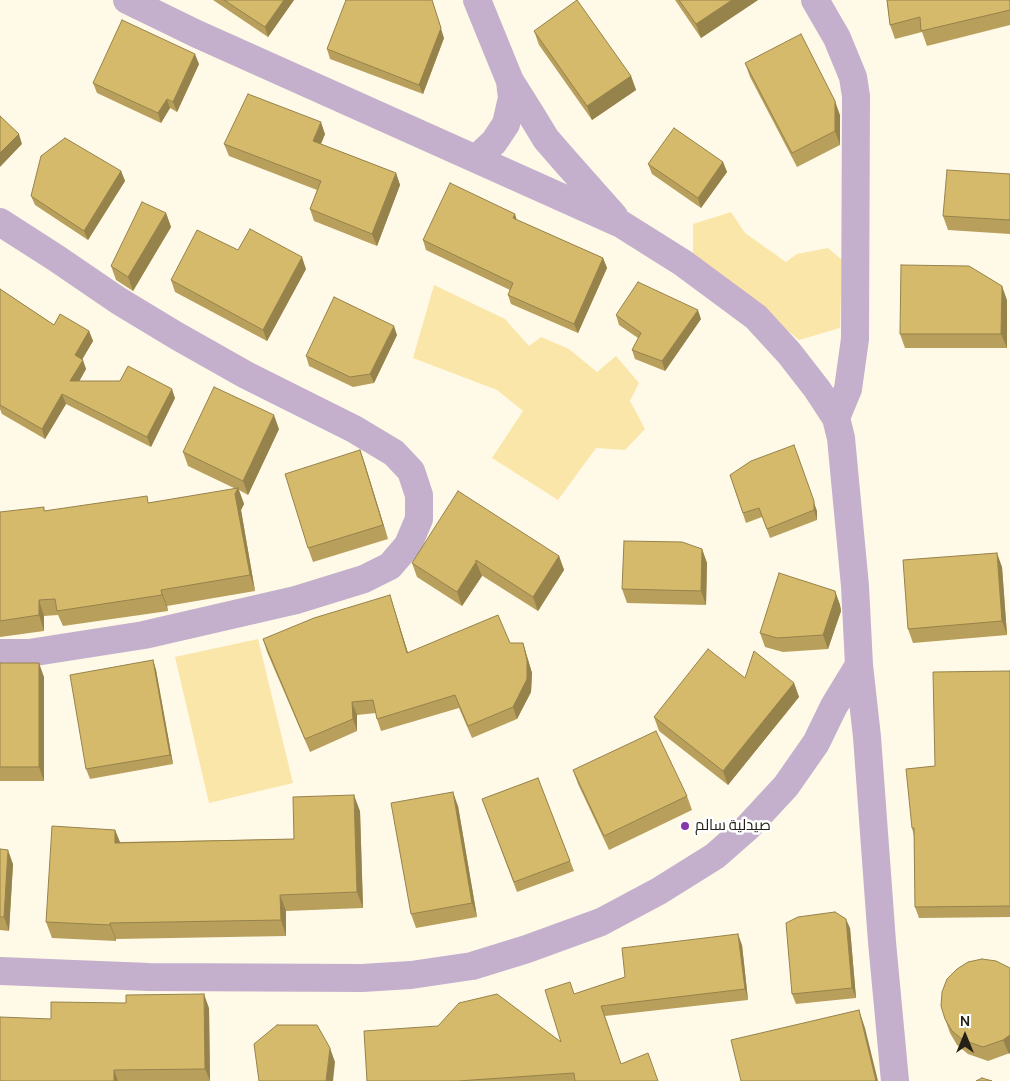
<!DOCTYPE html>
<meta charset="utf-8">
<style>
body{margin:0}
#map{position:relative;width:1010px;height:1081px;overflow:hidden;background:#fff9e8;font-family:Manrope,sans-serif}
canvas{display:block}
.north{position:absolute;left:940px;top:1011px;width:50px;height:50px;-webkit-text-stroke:4px #fff;paint-order:stroke;rotate:0deg;font-size:14px;font-weight:700;line-height:20px;text-align:center;color:#242016}
.north::after{content:'';display:block;margin:auto;width:18px;height:22px;background:#242016;clip-path:polygon(50% 0,100% 100%,50% 72%,0 100%)}
</style>
<div id="map">
<canvas width="1010" height="1081"></canvas>
<div class="north">N</div>
</div>
<script>
const ctx = document.querySelector('canvas').getContext('2d');
ctx.lineJoin = 'round';
function fill(path, color) {
  ctx.fillStyle = color;
  ctx.fill(path, 'evenodd');
}
function poly(rows) {
  const path = new Path2D();
  for (const r of rows) {
    path.moveTo(r[0], r[1]);
    for (let i = 2; i < r.length; i += 2) path.lineTo(r[i], r[i + 1]);
  }
  return path;
}
function stroke(path, color, width, dash) {
  ctx.strokeStyle = color;
  ctx.lineWidth = width;
  ctx.lineCap = dash ? 'butt' : 'round';
  ctx.setLineDash(dash || []);
  ctx.stroke(path);
}
function drawText(font, color, halo, rows, align = 'center') {
  ctx.font = font + ' Manrope,Cairo,sans-serif';
  ctx.lineWidth = 5;
  ctx.setLineDash([]);
  ctx.textBaseline = 'middle';
  ctx.strokeStyle = halo;
  ctx.fillStyle = color;
  for (const [text, x, y, turn = 0] of rows) {
    ctx.save();
    ctx.translate(x, y);
    ctx.rotate((+turn || 0) * Math.PI / 180);
    ctx.textAlign = isNaN(turn) ? turn : align;
    if (halo) ctx.strokeText(text, 0, 0);
    ctx.fillText(text, 0, 0);
    ctx.restore();
  }
}
fill(poly([
 [731,212,745,233,786,262,797,254,828,248,842,260,840,328,799,340,693,253,693,224],
 [434,285,505,319,529,346,541,337,569,349,597,372,616,356,639,383,630,401,645,429,625,450,596,448,558,500,492,458,523,411,497,390,413,358],
 [258,639,293,783,209,803,175,657]
]), '#fbe6aa');
stroke(poly([
 [127,0,197,34,621,224,683,263,756,317,789,353,817,389,836,418,841,438,855,586,859,665,867,737,882,942,895,1081],
 [477,0,510,81,532,116,546,139,566,162,614,216],
 [815,0,837,38,853,77,856,96,855,339,848,389,836,418],
 [476,159,494,142,506,124,512,98,510,81],
 [0,222,56,258,119,301,177,336,246,375,354,429,394,453,411,471,419,495,419,519,408,545,390,566,364,579,296,600,144,635,29,653,0,653],
 [0,971,149,977,362,978,411,975,472,966,527,949,601,922,659,891,715,856,748,827,786,786,816,743,834,706,859,665]
]), '#c4b0cd', 28);
fill(poly([
 [213,0,294,0,268,37],
 [675,0,758,0,701,38],
 [887,0,1010,0,1010,25,927,46,922,32,895,39,890,25],
 [534,31,631,76,636,90,592,120,539,45],
 [444,38,423,94,330,59,327,49],
 [745,63,840,115,840,145,797,167,750,77],
 [199,64,177,112,170,108,161,123,97,93,93,83],
 [325,134,321,144,396,173,400,185,377,246,314,221,310,209,317,190,229,156,224,144],
 [723,162,727,172,701,208,652,174,648,164],
 [121,171,125,181,88,240,35,205,31,196],
 [1010,174,1010,234,948,230,943,216],
 [166,213,171,227,133,291,116,280,111,266],
 [517,220,603,258,607,268,578,333,511,304,508,295,510,290,426,250,423,240],
 [238,250,306,269,267,341,175,292,171,280],
 [0,289,54,325,89,331,93,341,82,359,86,369,79,381,175,398,151,447,66,404,45,439,2,414,0,409],
 [1007,300,1007,348,905,348,900,334],
 [616,315,701,319,665,371,635,359,632,350,638,338,619,325],
 [397,335,374,383,353,387,309,366,306,356],
 [279,429,248,495,239,490,244,504,241,510,255,591,167,606,168,611,63,626,58,615,44,616,44,631,0,637,0,512,45,511,149,503,236,489,188,466,183,452],
 [360,450,388,539,313,562,308,548],
 [730,475,817,511,817,520,770,538,762,517,746,523],
 [702,549,707,563,706,605,627,603,622,589],
 [559,556,564,570,538,611,481,575,482,576,462,606,417,577,412,563],
 [1002,567,1007,635,913,643,908,629],
 [835,591,840,605,841,611,828,649,783,652,765,647,760,633],
 [390,595,394,608,408,653,510,643,523,643,532,673,531,692,517,719,472,738,459,708,381,731,377,719,376,713,357,715,357,731,310,752,267,652,263,639],
 [153,660,156,670,173,764,90,779,86,769],
 [0,663,44,677,44,781,0,781],
 [1010,671,1010,917,919,918,915,907,914,836,912,828,935,766],
 [745,678,794,683,799,697,728,785,659,731,654,717],
 [573,770,687,796,692,810,609,850,578,784],
 [538,778,574,871,517,892,482,799],
 [458,806,477,917,416,928,411,914],
 [360,811,363,908,286,911,286,936,116,939,116,941,52,938,46,922,115,830,120,842,294,839],
 [0,849,13,864,9,931,0,930],
 [850,928,856,998,796,1004,792,994],
 [742,945,748,1000,605,1016,621,1064,658,1081,367,1081,561,1042,574,994],
 [1010,968,1010,1053,988,1061,968,1054,957,1045,950,1033,945,1019],
 [209,1008,210,1081,0,1081,51,1019]
]), '#b8a05c');
fill(poly([
 [284,0,294,0,268,37,265,27],
 [432,0,444,38,423,94,419,85],
 [732,0,758,0,701,38,696,24],
 [195,54,199,64,177,112,173,102],
 [631,76,636,90,592,120,587,106],
 [167,99,170,108,161,123,158,113],
 [835,101,840,115,840,145,835,131],
 [321,122,325,134,317,153,313,141],
 [19,134,22,144,0,167,0,153],
 [723,162,727,172,701,208,698,198],
 [121,171,125,181,88,240,84,231],
 [396,173,400,185,377,246,372,234],
 [166,213,171,227,133,291,128,277],
 [515,214,518,224,513,218],
 [302,257,306,269,267,341,263,330],
 [603,258,607,268,578,333,574,324],
 [1002,286,1007,300,1007,348,1001,334],
 [698,310,701,319,665,371,662,361],
 [394,326,397,335,374,383,370,374],
 [89,331,93,341,79,365,75,355],
 [83,360,86,369,74,391,70,381],
 [172,389,175,398,151,447,147,437],
 [62,394,66,404,45,439,42,429],
 [274,415,279,429,248,495,243,481],
 [794,445,817,511,817,520,814,510],
 [360,450,365,464,388,539,383,525],
 [238,488,244,504,241,510,255,591,250,575,235,494],
 [702,549,707,563,706,605,701,591],
 [997,553,1002,567,1007,635,1002,621],
 [559,556,564,570,538,611,533,597],
 [476,562,482,576,462,606,457,592],
 [161,590,167,606,168,611,162,595],
 [835,591,840,605,841,611,828,649,823,635],
 [390,595,394,608,412,666,407,653],
 [39,600,44,616,44,631,39,615],
 [523,643,532,673,531,692,517,719,513,707],
 [153,660,156,670,173,764,170,755],
 [39,663,44,677,44,781,39,767],
 [794,683,799,697,728,785,723,771],
 [352,702,357,715,357,731,353,719],
 [453,792,458,806,477,917,472,903],
 [354,795,360,811,363,908,357,892],
 [115,830,121,845,115,843],
 [8,850,13,864,9,931,4,917],
 [280,895,286,911,286,936,281,920],
 [846,919,850,928,856,998,852,988],
 [110,923,116,939,116,941,110,925],
 [738,934,742,945,748,1000,745,989],
 [204,994,209,1008,210,1081,205,1069],
 [859,1010,865,1028,878,1081,876,1081],
 [1010,1035,1010,1053,1009,1054,1003,1040],
 [330,1048,335,1062,333,1081,326,1081],
 [114,1070,118,1081,114,1081]
]), '#96824b');
const building = poly([
 [224,0,284,0,265,27,224,0],
 [346,0,432,0,441,28,419,85,327,49,346,0],
 [577,0,631,76,587,106,534,31,577,0],
 [679,0,732,0,696,24,679,0],
 [887,0,1010,0,1010,10,921,31,920,17,890,25,887,0],
 [122,20,195,54,173,102,167,99,158,113,93,83,122,20],
 [801,34,835,101,835,131,792,153,745,63,801,34],
 [248,94,321,122,313,141,396,173,372,234,310,209,321,181,224,144,248,94],
 [0,116,19,134,0,153,0,116],
 [674,128,723,162,698,198,648,164,674,128],
 [65,138,121,171,84,231,31,196,41,156,65,138],
 [947,170,1010,174,1010,220,943,216,947,170],
 [450,183,515,214,513,218,603,258,574,324,508,295,513,283,423,240,450,183],
 [142,202,166,213,128,277,111,266,142,202],
 [250,229,302,257,263,330,171,280,197,230,238,250,250,229],
 [901,265,969,266,1002,286,1001,334,900,334,901,265],
 [638,282,698,310,662,361,632,350,641,333,616,315,638,282],
 [0,289,54,325,60,314,89,331,75,355,83,360,70,381,120,381,128,366,172,389,147,437,62,394,42,429,0,405,0,289],
 [334,297,394,326,370,374,350,377,306,356,334,297],
 [214,387,274,415,243,481,183,452,214,387],
 [794,445,814,501,814,510,767,529,759,508,743,513,730,475,751,461,794,445],
 [360,450,383,525,308,548,285,474,360,450],
 [238,488,235,494,250,575,161,590,162,595,57,611,55,599,39,600,39,615,0,621,0,512,44,507,44,511,147,496,148,503,238,488],
 [458,491,559,556,533,597,476,560,476,562,457,592,412,563,458,491],
 [624,541,682,542,702,549,701,591,622,589,624,541],
 [997,553,1002,621,908,629,903,560,997,553],
 [779,573,835,591,836,596,823,635,777,638,760,633,779,573],
 [390,595,407,653,498,615,510,643,523,643,527,660,527,679,513,707,468,726,455,695,377,719,373,700,352,702,353,719,305,739,263,639,314,618,390,595],
 [708,649,745,678,754,651,794,683,723,771,654,717,708,649],
 [153,660,170,755,86,769,70,675,153,660],
 [0,663,39,663,39,767,0,767,0,663],
 [1010,671,1010,906,915,907,914,828,912,828,906,769,935,766,933,672,1010,671],
 [656,731,687,796,604,836,573,770,656,731],
 [538,778,570,861,514,882,482,799,538,778],
 [453,792,472,903,411,914,391,803,453,792],
 [354,795,357,892,280,895,281,920,110,923,110,925,46,922,52,826,115,830,115,843,294,839,293,797,354,795],
 [0,849,8,850,4,917,0,917,0,849],
 [835,912,846,919,852,988,792,994,786,923,798,917,835,912],
 [738,934,745,989,601,1006,621,1064,648,1053,658,1081,575,1081,574,1073,458,1081,367,1081,364,1031,438,1026,459,1003,497,994,561,1042,545,990,570,982,574,994,625,977,622,948,738,934],
 [982,959,996,961,1010,968,1010,1035,1003,1040,983,1047,963,1040,952,1031,945,1019,941,1006,942,992,947,979,957,969,968,962,982,959],
 [204,994,205,1069,114,1070,114,1081,0,1081,0,1017,51,1019,51,1002,126,1003,126,995,204,994],
 [859,1010,876,1081,741,1081,731,1040,859,1010],
 [277,1025,317,1025,330,1048,326,1081,259,1081,254,1044,277,1025],
 [982,1078,992,1081,976,1081,982,1078]
]);
fill(building, '#d6ba6b');
stroke(building, '#96824b', 1);
for (const [x, y, r, color] of [
 [685,826,5,"#8837a7"]
]) {
  const dot = new Path2D();
  dot.arc(x, y, r, 0, 2 * Math.PI);
  ctx.fillStyle = color;
  ctx.fill(dot);
  stroke(dot, '#fff', 2);
}
drawText('15px', '#242016', '#fff', [
 ["صيدلية سالم",695,826]
], 'left');
</script>
